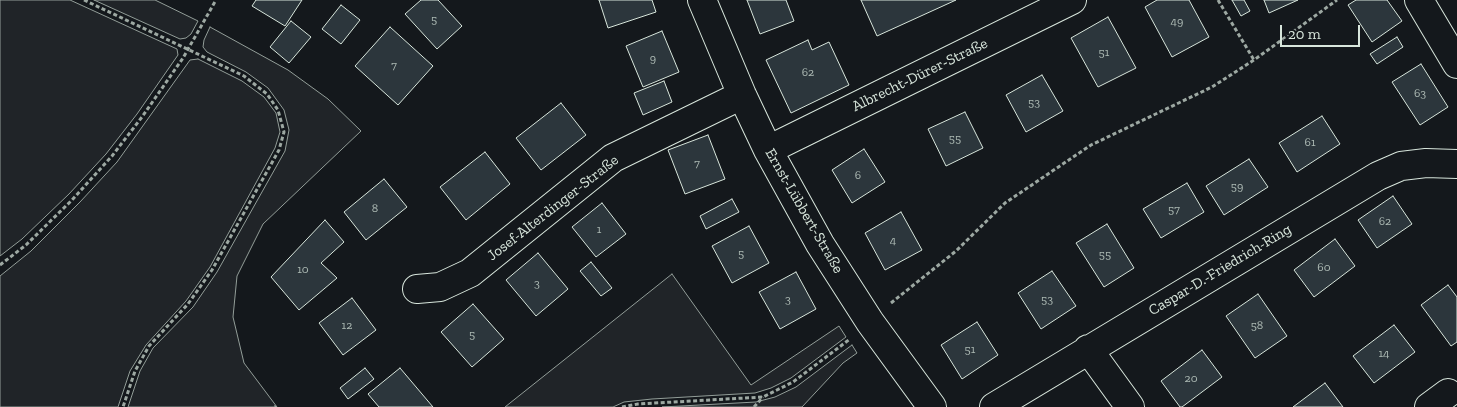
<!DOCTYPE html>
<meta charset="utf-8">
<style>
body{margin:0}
#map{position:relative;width:1457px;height:407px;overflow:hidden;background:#14181c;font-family:"Zilla Slab",serif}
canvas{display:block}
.scale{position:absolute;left:1280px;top:25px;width:80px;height:22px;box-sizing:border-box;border:2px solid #d8e6dc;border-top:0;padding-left:6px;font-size:15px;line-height:18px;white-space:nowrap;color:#d8e6dc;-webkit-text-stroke:4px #14181c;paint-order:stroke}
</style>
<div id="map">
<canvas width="1457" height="407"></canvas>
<div class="scale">20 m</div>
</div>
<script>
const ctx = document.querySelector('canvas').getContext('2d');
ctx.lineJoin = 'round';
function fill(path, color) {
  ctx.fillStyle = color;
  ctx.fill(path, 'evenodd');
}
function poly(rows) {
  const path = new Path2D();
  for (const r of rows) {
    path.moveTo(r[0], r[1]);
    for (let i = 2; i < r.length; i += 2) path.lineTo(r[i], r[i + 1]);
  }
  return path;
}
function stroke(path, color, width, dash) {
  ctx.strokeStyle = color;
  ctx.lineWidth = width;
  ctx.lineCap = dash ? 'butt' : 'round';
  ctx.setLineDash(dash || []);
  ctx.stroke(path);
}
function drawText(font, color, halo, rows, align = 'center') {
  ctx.font = font + ' "Zilla Slab",serif';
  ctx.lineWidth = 4;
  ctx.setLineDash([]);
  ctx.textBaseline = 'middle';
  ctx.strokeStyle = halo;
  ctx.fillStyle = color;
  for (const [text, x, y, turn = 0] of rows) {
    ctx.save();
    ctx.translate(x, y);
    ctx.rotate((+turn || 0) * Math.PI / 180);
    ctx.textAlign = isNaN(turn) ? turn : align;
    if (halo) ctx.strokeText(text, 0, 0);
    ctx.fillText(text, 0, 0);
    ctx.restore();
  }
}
const green = poly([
 [0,0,70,0,177,49,178,55,137,114,106,154,69,194,22,239,0,256,0,0],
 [94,0,155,0,198,21,191,34,186,38,180,39,94,0],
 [210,27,288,70,328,99,361,131,263,224,237,276,233,317,244,363,277,407,128,407,140,371,153,348,193,307,217,272,285,151,289,130,284,110,268,88,246,72,207,52,203,47,204,40,210,27],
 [198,59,242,81,264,97,276,113,280,132,275,148,210,267,186,301,146,345,130,371,118,407,0,407,0,276,31,251,80,202,117,162,190,60,198,59],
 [672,274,751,385,839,326,846,337,791,378,771,388,755,393,652,399,624,402,613,407,505,407,672,274],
 [852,345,857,353,843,363,802,407,662,407,756,402,775,397,796,387,852,345]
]);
fill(green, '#202428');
stroke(green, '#939e99', 1);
const building = poly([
 [256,0,302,0,285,26,252,6,256,0],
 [421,0,438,0,462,26,437,49,405,14,421,0],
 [599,0,652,0,656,12,608,28,599,0],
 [747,0,786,0,794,21,760,34,747,0],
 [861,0,956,0,877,36,861,0],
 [1157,0,1189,0,1209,37,1172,57,1145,7,1157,0],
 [1232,0,1244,0,1250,11,1241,16,1232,0],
 [1264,0,1298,0,1269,13,1264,0],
 [1356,0,1387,0,1402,21,1372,42,1348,5,1356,0],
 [341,5,360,20,341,44,322,29,341,5],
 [1108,17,1136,68,1098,87,1071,38,1108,17],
 [291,21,311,37,289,63,270,47,291,21],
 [390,27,433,66,398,105,355,66,390,27],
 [662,31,679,72,643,87,626,46,662,31],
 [1397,37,1403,47,1377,64,1370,54,1397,37],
 [808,40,812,50,829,42,849,85,791,113,766,60,808,40],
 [1421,64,1448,107,1420,125,1392,82,1421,64],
 [1042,75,1063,111,1026,132,1006,95,1042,75],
 [664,81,672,102,643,115,634,93,664,81],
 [561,103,586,135,541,170,516,138,561,103],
 [965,112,983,148,946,166,928,129,965,112],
 [1322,116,1340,144,1297,172,1279,143,1322,116],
 [708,135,725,179,685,194,668,150,708,135],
 [864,149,885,182,852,203,832,170,864,149],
 [485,152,510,184,466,220,440,187,485,152],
 [1249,159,1268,187,1224,215,1206,186,1249,159],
 [384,179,407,207,366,240,344,212,384,179],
 [1187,183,1204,212,1161,238,1143,209,1187,183],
 [1393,196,1412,224,1377,248,1358,220,1393,196],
 [732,199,739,212,706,229,700,216,732,199],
 [602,203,626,234,596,257,572,227,602,203],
 [901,212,922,250,885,270,865,233,901,212],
 [325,220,344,242,321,263,337,278,299,310,271,277,325,220],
 [1107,224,1134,268,1104,287,1076,243,1107,224],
 [749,226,769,263,732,283,712,246,749,226],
 [1335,239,1355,266,1314,297,1294,270,1335,239],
 [538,253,568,289,536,316,506,280,538,253],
 [591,262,612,288,601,296,580,271,591,262],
 [1052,271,1076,306,1041,329,1018,293,1052,271],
 [796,272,816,309,780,329,759,292,796,272],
 [1448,285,1457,297,1457,342,1451,346,1421,305,1448,285],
 [1258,294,1287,336,1255,358,1226,316,1258,294],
 [352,298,376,330,343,355,319,323,352,298],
 [473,304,504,339,472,367,441,332,473,304],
 [977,322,998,355,962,379,941,345,977,322],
 [1394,325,1415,352,1374,383,1353,356,1394,325],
 [1202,350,1222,377,1182,407,1180,407,1161,381,1202,350],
 [365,368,374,379,348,399,340,388,365,368],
 [400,368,433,407,379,407,368,394,400,368],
 [1325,383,1343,407,1293,407,1325,383]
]);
fill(building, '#2c363c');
stroke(building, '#d8e6dc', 1);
const minor = poly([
 [702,0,742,95,768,150,820,244,870,322,932,407],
 [1419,0,1457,64],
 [768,150,1072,0],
 [417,289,440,287,470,273,613,158,742,95],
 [1088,349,1130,407],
 [994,407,1378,176,1401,166,1426,163,1457,164],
 [1429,407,1448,393]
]);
stroke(minor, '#d8e6dc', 30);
stroke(poly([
 [84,0,244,76,267,94,278,110,284,132,279,150,212,270,188,304,149,346,135,371,123,407],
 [1218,0,1254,60],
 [0,265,26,245,72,200,112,156,142,117,183,58,216,0],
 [891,303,956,251,1005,203,1091,145,1212,87,1254,60,1337,0],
 [275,407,276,406],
 [622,407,638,404,763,397,793,382,850,339],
 [754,407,763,397]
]), '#9da8a2', 3, [4, 2.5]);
stroke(minor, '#14181c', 28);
drawText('12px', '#adbab4', null, [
 ["5",434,20],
 ["49",1177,22],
 ["51",1104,53],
 ["9",653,59],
 ["7",394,66],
 ["62",808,73],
 ["63",1420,94],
 ["53",1034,103],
 ["55",955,139],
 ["61",1310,143],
 ["7",697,164],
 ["6",858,176],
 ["59",1237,187],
 ["8",375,209],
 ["57",1174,210],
 ["62",1385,222],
 ["1",599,230],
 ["4",893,241],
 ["5",741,254],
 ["55",1105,255],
 ["60",1324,268],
 ["10",303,270],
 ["3",537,284],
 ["3",788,300],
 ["53",1047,300],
 ["12",347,326],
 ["58",1257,326],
 ["5",472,335],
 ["51",970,350],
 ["14",1384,354],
 ["20",1191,379]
]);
drawText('15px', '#d8e6dc', '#14181c', [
 ["Albrecht-Dürer-Straße",920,75,-26],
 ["Josef-Alterdinger-Straße",553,208,-38],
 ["Ernst-Lübbert-Straße",804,211,60],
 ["Caspar-D.-Friedrich-Ring",1220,270,-31]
]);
</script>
